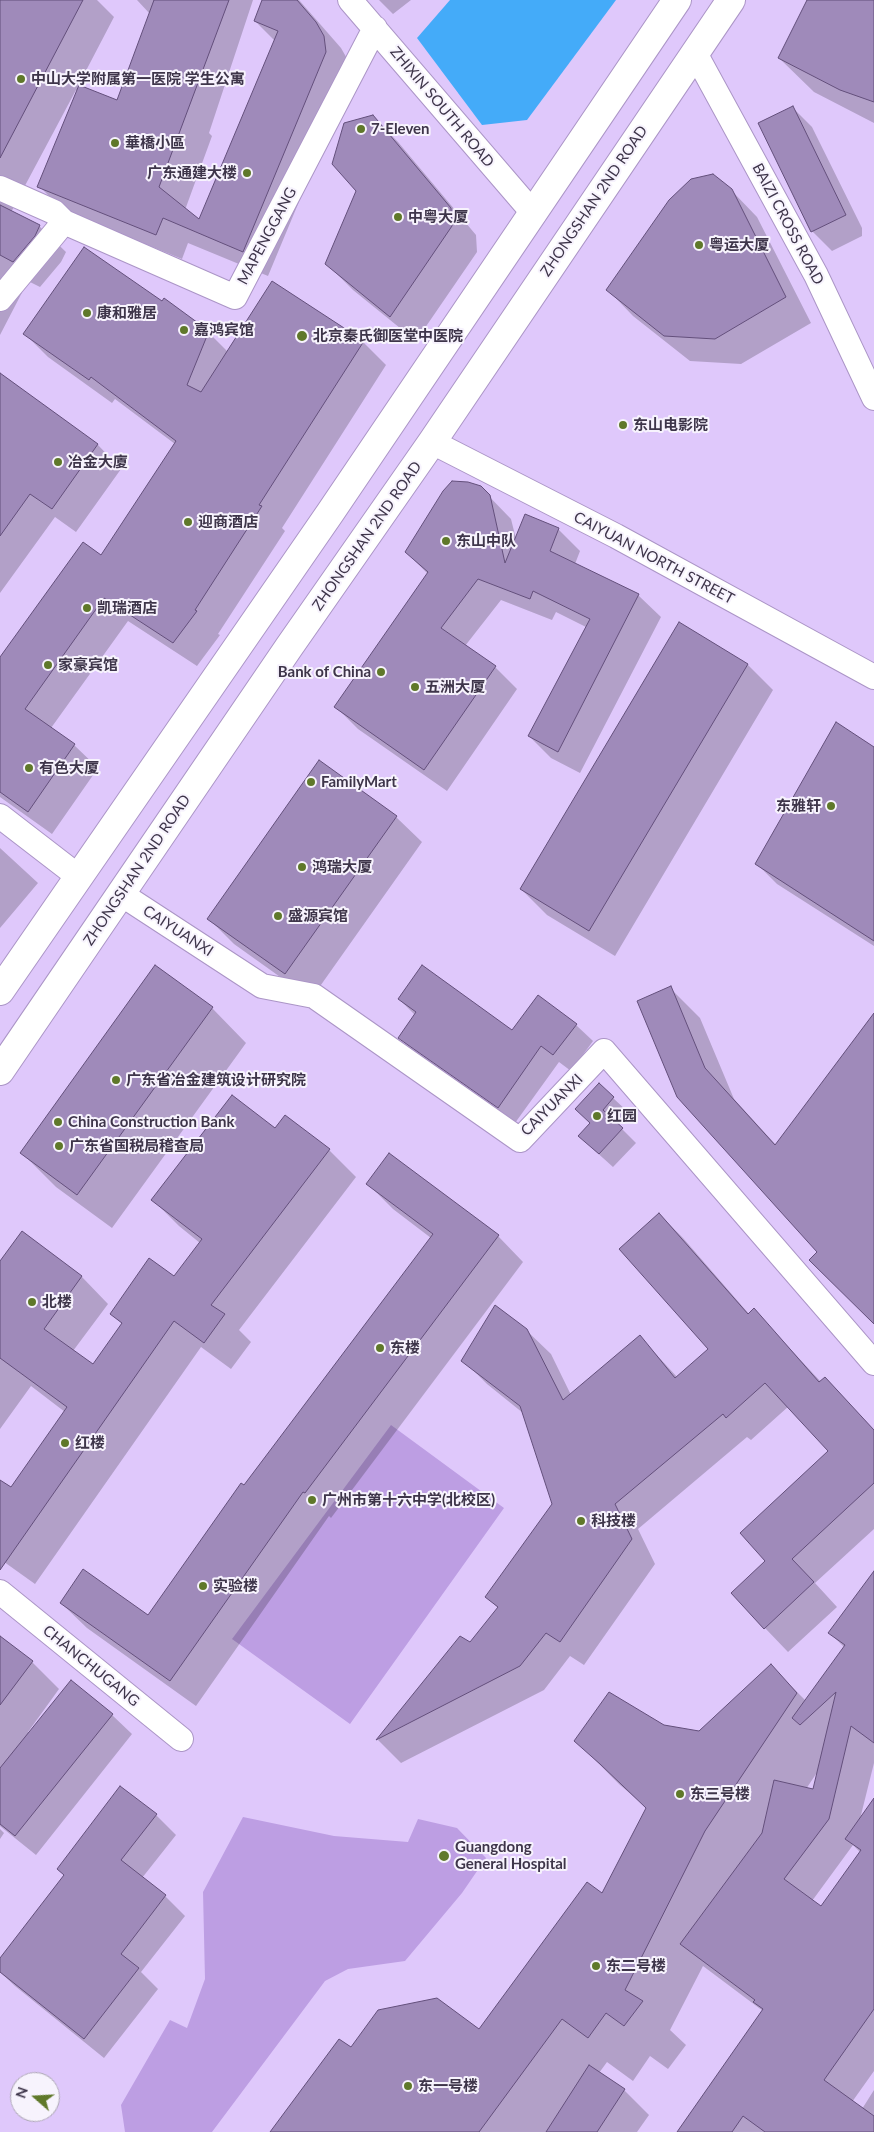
<!DOCTYPE html>
<meta charset="utf-8">
<style>
body{margin:0}
#map{position:relative;width:874px;height:2132px;overflow:hidden;background:#dfc8fb;font-family:Lato,sans-serif}
canvas{display:block}
.north{position:absolute;left:10px;top:2072px;width:50px;height:50px;box-sizing:border-box;background:#f7f3fd;border:1px solid #ada7b5;border-radius:50%;rotate:289deg;font-size:14px;font-weight:700;line-height:20px;text-align:center;color:#3e354a}
.north::after{content:'';display:block;margin:auto;width:18px;height:22px;background:#5f782a;clip-path:polygon(50% 0,100% 100%,50% 72%,0 100%)}
</style>
<div id="map">
<canvas width="874" height="2132"></canvas>
<div class="north">N</div>
</div>
<script>
const ctx = document.querySelector('canvas').getContext('2d');
ctx.lineJoin = 'round';
function fill(path, color) {
  ctx.fillStyle = color;
  ctx.fill(path, 'evenodd');
}
function poly(rows) {
  const path = new Path2D();
  for (const r of rows) {
    path.moveTo(r[0], r[1]);
    for (let i = 2; i < r.length; i += 2) path.lineTo(r[i], r[i + 1]);
  }
  return path;
}
function stroke(path, color, width, dash) {
  ctx.strokeStyle = color;
  ctx.lineWidth = width;
  ctx.lineCap = dash ? 'butt' : 'round';
  ctx.setLineDash(dash || []);
  ctx.stroke(path);
}
function drawText(font, color, halo, rows, align = 'center') {
  ctx.font = font + ' Lato,"Noto Sans SC",sans-serif';
  ctx.lineWidth = 4;
  ctx.setLineDash([]);
  ctx.textBaseline = 'middle';
  ctx.strokeStyle = halo;
  ctx.fillStyle = color;
  for (const [text, x, y, turn = 0] of rows) {
    ctx.save();
    ctx.translate(x, y);
    ctx.rotate((+turn || 0) * Math.PI / 180);
    ctx.textAlign = isNaN(turn) ? turn : align;
    if (halo) ctx.strokeText(text, 0, 0);
    ctx.fillText(text, 0, 0);
    ctx.restore();
  }
}
fill(poly([
 [391,1425,504,1508,350,1724,232,1639],
 [243,1817,334,1836,408,1842,418,1819,457,1828,486,1858,462,1893,405,1961,348,1969,325,1981,212,2132,125,2132,121,2105,170,2020,187,2028,205,1979,203,1892]
]), '#bd9ee3');
fill(poly([
 [450,0,616,0,527,120,482,125,417,38]
]), '#44abf9');
fill(poly([
 [0,0,97,0,114,17,78,86,118,102,150,14,137,0,253,0,209,133,212,136,185,210,199,221,275,41,255,21,264,0,299,0,341,48,349,62,351,77,268,276,188,243,182,259,64,211,39,186,78,90,76,90,20,195,3,196,14,207,11,212,39,226,66,252,61,262,40,287,28,281,0,335],
 [379,0,411,0,393,14],
 [808,0,874,0,874,123,814,92,779,58],
 [792,107,812,127,862,228,862,236,832,251,812,231],
 [372,116,398,142,476,235,477,252,416,341,353,290,327,264,358,191],
 [731,190,757,217,811,323,741,364,690,361,633,316,608,290],
 [208,332,228,352,363,342,386,365,282,528,285,531,218,634,220,635,197,666,128,621,51,728,74,745,98,768,52,834,0,797,0,659,102,557,175,444,115,399,112,403,48,357,25,334],
 [3,377,98,445,121,469,76,532,55,517,0,593,0,382],
 [480,487,511,519,516,539,558,529,580,551,575,564,639,596,661,617,580,773,551,758,529,736,586,627,556,612,552,620,501,600,465,646,495,667,517,689,447,791,358,729,336,707,428,574,406,552],
 [679,623,748,665,773,690,615,956,547,915,521,889],
 [874,749,874,946,777,884,757,864],
 [396,817,422,842,311,999,234,944,209,919],
 [0,848,38,883,0,928],
 [670,988,700,1018,734,1099,776,1145,874,1015,874,1323,818,1252,678,1097],
 [399,999,513,1031,576,1025,593,1041,571,1071,559,1062,515,1123,416,1054,399,1038,415,1015],
 [212,1008,246,1043,112,1228,56,1187,22,1153],
 [599,1085,627,1111,616,1123,636,1143,613,1167,593,1149,591,1123],
 [286,1117,329,1150,356,1177,239,1330,251,1342,231,1369,201,1347,35,1584,0,1559,0,1481,11,1489,65,1412,31,1386,0,1429,0,1263,22,1233,82,1277,108,1304,73,1351,94,1365,122,1324,112,1314,174,1277,200,1243,179,1226,153,1200,275,1130],
 [368,1184,498,1236,523,1262,331,1518,329,1516,196,1706,87,1628,61,1603,148,1617,431,1238,393,1209],
 [659,1214,683,1238,749,1314,754,1310,821,1382,825,1379,874,1430,874,1529,815,1583,837,1607,788,1652,765,1628,767,1561,830,1451,789,1406,751,1440,747,1437,638,1529,655,1564,584,1665,570,1656,544,1690,401,1763,378,1740,460,1638,470,1643,499,1609,487,1597,554,1504,523,1413,487,1384,463,1360,526,1330,551,1354,571,1395,640,1337,678,1378,710,1349],
 [874,1573,874,1763,860,1819,874,1800,874,2071,852,2102,862,2109,874,2090,874,2132,679,2132,763,2011,703,1966,670,2030,686,2045,668,2069,650,2056,633,2081,607,2062,599,2073,624,2090,649,2115,637,2132,272,2132,351,2049,480,2030,602,1895,647,1808,620,1785,576,1741,663,1726,699,1733,771,1666,806,1701,845,1648,830,1633],
 [818,1771,813,1791,806,1789],
 [853,1845,860,1852,821,1908,812,1901],
 [0,1638,32,1662,59,1689,28,1732,30,1733,112,1715,132,1734,36,1855,0,1826],
 [156,1815,176,1835,142,1878,165,1896,185,1916,141,1972,158,1989,104,2058,15,1986,0,1972,0,1960,65,1876],
 [0,1829,4,1833,0,1839]
]), '#0003');
const building = poly([
 [0,0,83,0,0,158,0,0],
 [154,0,229,0,159,187,199,219,278,31,254,21,262,0,297,0,316,22,324,36,326,52,243,252,163,218,156,235,37,187,79,85,117,100,154,0],
 [807,0,874,0,874,102,840,90,778,58,807,0],
 [793,106,846,215,811,232,758,123,793,106],
 [373,115,451,208,452,226,390,317,325,264,356,191,332,164,344,123,373,115],
 [713,174,732,189,786,297,715,339,664,336,606,290,669,200,691,179,713,174],
 [0,205,40,225,35,236,13,262,0,255,0,205],
 [84,247,162,301,164,298,209,331,187,385,201,392,272,281,364,341,259,505,262,506,195,610,197,611,173,643,104,598,25,709,75,744,28,812,0,792,0,657,83,542,101,555,176,441,91,377,89,380,23,334,84,247],
 [0,373,98,444,52,509,30,494,0,536,0,373],
 [452,481,468,482,481,486,490,495,505,563,525,514,559,528,550,551,639,594,558,752,528,736,590,619,533,591,530,599,478,579,441,628,496,666,424,770,334,707,428,572,405,552,443,491,452,481],
 [679,622,748,664,589,931,520,889,679,622],
 [836,722,874,747,874,941,755,864,836,722],
 [319,760,397,816,285,974,207,919,319,760],
 [155,965,213,1007,77,1195,20,1153,155,965],
 [422,965,512,1030,538,995,577,1024,553,1055,541,1046,498,1108,398,1038,416,1012,398,999,422,965],
 [671,986,705,1068,775,1145,874,1013,874,1324,809,1260,817,1252,677,1097,637,1001,671,986],
 [599,1083,614,1097,603,1110,623,1128,599,1154,578,1136,590,1123,575,1109,599,1083],
 [232,1095,275,1128,285,1115,330,1149,211,1305,225,1314,204,1343,174,1321,0,1570,0,1480,11,1487,67,1407,0,1358,0,1261,22,1231,82,1276,44,1329,93,1364,122,1323,110,1314,149,1258,174,1276,202,1239,151,1200,232,1095],
 [389,1153,499,1235,305,1493,303,1492,170,1681,60,1603,83,1569,148,1615,241,1483,244,1485,433,1234,366,1184,389,1153],
 [659,1213,748,1314,754,1308,819,1382,825,1377,874,1430,874,1483,792,1559,814,1582,764,1629,731,1593,765,1561,740,1533,828,1451,765,1383,726,1418,723,1414,615,1504,632,1539,560,1642,546,1633,520,1666,376,1740,460,1636,470,1642,498,1607,485,1597,552,1504,520,1406,461,1361,495,1305,527,1329,563,1400,640,1335,675,1378,708,1349,619,1249,659,1213],
 [874,1571,874,1743,851,1726,829,1819,784,1879,821,1906,861,1850,845,1839,874,1798,874,2009,824,2080,874,2116,874,2132,765,2132,743,2116,732,2132,677,2132,763,2009,753,2002,755,2000,680,1944,762,1833,774,1780,813,1789,836,1692,800,1725,792,1718,845,1645,828,1633,874,1571],
 [0,1636,33,1661,0,1705,0,1636],
 [771,1664,797,1693,705,1831,625,1990,643,2001,624,2026,606,2013,588,2038,562,2019,479,2132,270,2132,339,2039,351,2047,378,2010,437,1998,479,2029,587,1882,602,1893,646,1808,600,1764,574,1741,609,1692,664,1725,699,1731,771,1664],
 [71,1680,113,1714,15,1836,0,1824,0,1768,71,1680],
 [120,1786,157,1814,121,1860,166,1895,121,1954,139,1968,84,2039,0,1972,0,1958,64,1875,57,1869,120,1786],
 [589,2065,625,2089,597,2132,546,2132,589,2065]
]);
fill(building, '#9f8aba');
stroke(building, '#634f7b', 1);
const minor = poly([
 [350,0,534,214],
 [695,53,816,275,874,398],
 [0,188,54,212,64,222],
 [0,299,64,222,235,297,375,28],
 [432,442,616,536,874,677],
 [0,816,79,877],
 [121,894,262,986,314,996,520,1140,604,1051,874,1363],
 [0,1592,181,1739]
]);
const primary = poly([
 [0,991,330,513,677,0],
 [0,1071,289,647,432,442,731,0]
]);
stroke(minor, '#ab95c6', 26);
stroke(primary, '#ab95c6', 30);
stroke(minor, '#fff', 24);
stroke(primary, '#fff', 28);
for (const [x, y, r, color] of [
 [21,79,5,"#5f782a"],
 [361,129,5,"#5f782a"],
 [115,143,5,"#5f782a"],
 [247,173,5,"#5f782a"],
 [398,217,5,"#5f782a"],
 [699,245,5,"#5f782a"],
 [87,313,5,"#5f782a"],
 [184,330,5,"#5f782a"],
 [302,336,6,"#5f782a"],
 [623,425,5,"#5f782a"],
 [58,462,5,"#5f782a"],
 [188,522,5,"#5f782a"],
 [446,541,5,"#5f782a"],
 [87,608,5,"#5f782a"],
 [48,665,5,"#5f782a"],
 [381,672,5,"#5f782a"],
 [415,687,5,"#5f782a"],
 [29,768,5,"#5f782a"],
 [311,782,5,"#5f782a"],
 [831,806,5,"#5f782a"],
 [302,867,5,"#5f782a"],
 [278,916,5,"#5f782a"],
 [116,1080,5,"#5f782a"],
 [597,1116,5,"#5f782a"],
 [58,1122,5,"#5f782a"],
 [59,1146,5,"#5f782a"],
 [32,1302,5,"#5f782a"],
 [380,1348,5,"#5f782a"],
 [65,1443,5,"#5f782a"],
 [312,1500,5,"#5f782a"],
 [581,1521,5,"#5f782a"],
 [203,1586,5,"#5f782a"],
 [680,1794,5,"#5f782a"],
 [444,1856,6,"#5f782a"],
 [596,1966,5,"#5f782a"],
 [408,2086,5,"#5f782a"]
]) {
  const dot = new Path2D();
  dot.arc(x, y, r, 0, 2 * Math.PI);
  ctx.fillStyle = color;
  ctx.fill(dot);
  stroke(dot, '#f7f3fd', 2);
}
drawText('bold 15px', '#3e354a', '#f7f3fd', [
 ["中山大学附属第一医院 学生公寓",31,79],
 ["7-Eleven",371,129],
 ["華橋小區",125,143],
 ["广东通建大楼",237,173,"right"],
 ["中粤大厦",408,217],
 ["粤运大厦",709,245],
 ["康和雅居",97,313],
 ["嘉鸿宾馆",194,330],
 ["北京秦氏御医堂中医院",313,336],
 ["东山电影院",633,425],
 ["冶金大廈",68,462],
 ["迎商酒店",198,522],
 ["东山中队",456,541],
 ["凯瑞酒店",97,608],
 ["家豪宾馆",58,665],
 ["Bank of China",371,672,"right"],
 ["五洲大厦",425,687],
 ["有色大厦",39,768],
 ["FamilyMart",321,782],
 ["东雅轩",821,806,"right"],
 ["鸿瑞大厦",312,867],
 ["盛源宾馆",288,916],
 ["广东省冶金建筑设计研究院",126,1080],
 ["红园",607,1116],
 ["China Construction Bank",68,1122],
 ["广东省国税局稽查局",69,1146],
 ["北楼",42,1302],
 ["东楼",390,1348],
 ["红楼",75,1443],
 ["广州市第十六中学(北校区)",322,1500],
 ["科技楼",591,1521],
 ["实验楼",213,1586],
 ["东三号楼",690,1794],
 ["Guangdong",455,1847],
 ["General Hospital",455,1864],
 ["东二号楼",606,1966],
 ["东一号楼",418,2086]
], 'left');
drawText('15px', '#3e354a', '#f7f3fd', [
 ["ZHIXIN SOUTH ROAD",442,107,50],
 ["ZHONGSHAN 2ND ROAD",594,201,-56],
 ["BAIZI CROSS ROAD",788,224,62],
 ["MAPENGGANG",267,236,-62],
 ["ZHONGSHAN 2ND ROAD",367,536,-55],
 ["CAIYUAN NORTH STREET",654,558,28],
 ["ZHONGSHAN 2ND ROAD",137,870,-56],
 ["CAIYUANXI",178,931,33],
 ["CAIYUANXI",552,1105,-45],
 ["CHANCHUGANG",91,1666,39]
]);
</script>
